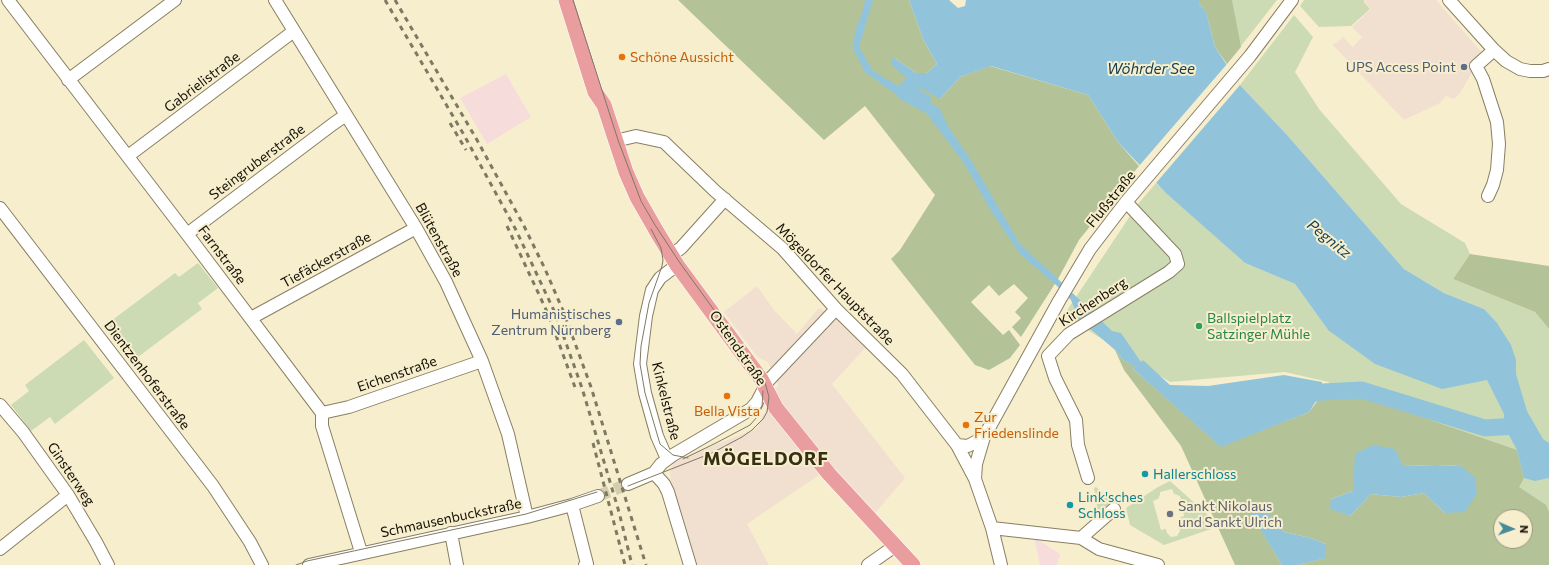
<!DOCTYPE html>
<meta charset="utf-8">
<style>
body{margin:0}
#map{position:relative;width:1549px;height:565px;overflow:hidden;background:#f7eece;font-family:Commissioner,sans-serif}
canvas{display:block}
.north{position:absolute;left:1493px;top:509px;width:40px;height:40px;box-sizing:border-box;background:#f7eece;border:1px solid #9c957e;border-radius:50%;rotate:92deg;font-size:11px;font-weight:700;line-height:16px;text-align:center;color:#131005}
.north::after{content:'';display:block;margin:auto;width:14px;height:18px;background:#478b9a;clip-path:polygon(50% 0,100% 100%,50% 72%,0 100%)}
</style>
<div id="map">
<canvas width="1549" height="565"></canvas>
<div class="north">N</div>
</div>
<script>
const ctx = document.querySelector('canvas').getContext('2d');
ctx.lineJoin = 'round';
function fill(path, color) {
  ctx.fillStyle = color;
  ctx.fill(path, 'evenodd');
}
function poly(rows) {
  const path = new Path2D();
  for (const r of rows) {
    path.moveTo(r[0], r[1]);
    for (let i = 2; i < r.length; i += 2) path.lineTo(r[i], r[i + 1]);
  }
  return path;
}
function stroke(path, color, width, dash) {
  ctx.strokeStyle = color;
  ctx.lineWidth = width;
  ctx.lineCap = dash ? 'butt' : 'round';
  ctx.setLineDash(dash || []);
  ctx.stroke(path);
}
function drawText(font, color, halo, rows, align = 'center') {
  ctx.font = font + ' Commissioner,sans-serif';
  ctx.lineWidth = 4;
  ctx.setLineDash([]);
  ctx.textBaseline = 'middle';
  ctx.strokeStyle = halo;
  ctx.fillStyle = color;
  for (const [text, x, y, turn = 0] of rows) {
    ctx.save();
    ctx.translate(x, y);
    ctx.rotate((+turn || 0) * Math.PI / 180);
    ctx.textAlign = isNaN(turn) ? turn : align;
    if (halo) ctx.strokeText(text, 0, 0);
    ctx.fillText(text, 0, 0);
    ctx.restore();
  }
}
fill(poly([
 [1365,0,1436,0,1483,54,1460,93,1454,99,1446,96,1440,103,1404,120,1332,44,1336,43,1343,37,1353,47,1362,37,1352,27,1371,9,1365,2],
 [757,286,774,310,797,334,819,308,839,318,868,345,832,384,905,478,869,520,825,471,747,524,769,565,693,565,670,477,671,468,675,461,757,428,778,385,768,362,759,358,756,355,724,312]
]), '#f1e0cf');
fill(poly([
 [506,74,531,117,487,144,460,98],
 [1034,537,1060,554,1057,565,1040,565]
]), '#f7dcdc');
fill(poly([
 [1199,0,1277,0,1227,64],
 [1304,0,1364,0,1364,2,1370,9,1351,26,1319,27,1300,6],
 [1294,15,1313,37,1295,72,1319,109,1401,204,1465,243,1470,254,1453,279,1535,312,1549,329,1549,554,1525,517,1501,517,1478,473,1328,382,1285,372,1170,382,1064,315,1138,204,1156,183,1245,263,1295,284,1328,330,1484,309,1444,293,1404,269,1288,136,1240,85],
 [198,263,218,288,198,303,202,309,134,360,107,324,175,273,179,277],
 [84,340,114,378,55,424,50,417,31,431,11,405,29,391,25,385],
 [1170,481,1209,516,1211,529,1164,545,1130,525,1126,508,1158,487],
 [1172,489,1174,494,1180,496,1184,516,1179,518,1180,531,1177,536,1171,537,1167,533,1166,529,1161,530,1153,501,1158,499,1160,495,1160,492],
 [1096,487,1114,503,1096,520,1097,503,1094,488]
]), '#cddbb4');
fill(poly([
 [678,0,909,0,923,39,937,64,927,73,916,73,893,57,940,99,960,77,990,66,1088,95,1118,142,1139,166,1079,240,1058,279,1021,337,1012,327,1021,318,1015,312,1028,298,1014,284,999,296,989,285,971,302,1003,335,1009,330,1020,345,1010,358,989,370,975,365,891,259,900,250,935,195,865,106,824,140],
 [1199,0,1232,0,1241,47,1227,64,1215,47,1206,12,1199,3],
 [1470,254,1549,266,1549,329,1535,312,1453,279],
 [1115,350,1123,360,1136,367,1133,369,1221,446,1309,412,1322,395,1361,396,1517,450,1524,478,1519,487,1546,505,1549,512,1549,565,1298,565,1325,558,1326,544,1311,538,1284,532,1257,501,1249,509,1282,565,1235,565,1181,446,1124,370],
 [1436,465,1461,466,1445,513,1424,493,1401,497,1371,494,1350,516,1331,499,1353,491,1403,466],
 [1501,517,1525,517,1525,541,1501,541]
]), '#b3c397');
fill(poly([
 [865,0,873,0,859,47,873,71,929,104,939,107,949,128,971,160,1020,244,1058,279,1112,331,1121,333,1141,362,1143,360,1170,385,1208,386,1284,375,1322,382,1322,392,1309,412,1221,447,1133,369,1135,367,1123,360,1115,350,1079,319,1071,300,1055,284,1020,254,991,211,964,163,927,114,898,96,865,72,853,49,855,31,863,10],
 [909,0,949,0,958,8,965,6,966,0,1199,0,1199,3,1206,12,1215,47,1240,85,1288,136,1404,269,1444,293,1484,309,1497,323,1511,345,1516,360,1516,374,1527,411,1543,439,1549,443,1549,478,1535,481,1524,478,1517,450,1504,426,1504,414,1487,380,1442,389,1375,364,1328,330,1295,284,1245,263,1166,193,1118,142,1088,95,991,66,960,77,940,99,913,84,891,64,893,57,916,73,927,73,937,64,923,39],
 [1373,445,1395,449,1403,466,1436,465,1461,466,1475,478,1477,493,1465,512,1445,513,1424,493,1401,497,1371,494,1350,516,1330,509,1331,499,1353,491,1355,454],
 [1257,501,1284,532,1311,538,1326,544,1326,558,1298,565,1282,565,1248,509]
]), '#91c4db');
fill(poly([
 [1227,64,1240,85,1156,183,1139,166]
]), '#f7eece');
stroke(poly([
 [913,84,905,92,923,102],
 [1301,396,1322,392,1362,390,1485,428,1516,426]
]), '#91c4db', 17);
stroke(poly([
 [598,496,628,484]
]), '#d5cdb0', 12, [12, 6]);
const minor = poly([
 [8,0,187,234,322,413,322,426,361,552],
 [275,0,416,228,446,282,482,361,508,434,527,517],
 [1449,0,1494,50,1506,61,1520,69,1530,71,1543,71,1549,69],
 [68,80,175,0],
 [615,141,636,136,664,142,715,191,783,249,836,309,902,374,957,445,975,479,992,528,1001,565],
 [128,156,294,31],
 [1488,196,1493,185,1497,170,1499,144,1497,122,1483,79,1476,66,1494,50],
 [0,208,213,486,250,542,262,565],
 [187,234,333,124,346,115],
 [671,255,681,248,725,199],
 [251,318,416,228],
 [0,405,23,432,68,495,96,542,108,565],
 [322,413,349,407,482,361],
 [957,445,968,446,984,437],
 [667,459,657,436,645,393,640,364,646,316,652,290,660,278,677,265],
 [654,473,664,484,668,492,690,565],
 [1088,478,1078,445,1076,420,1055,378,1048,356,1069,334,1169,272,1178,264,1175,254,1126,202],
 [975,479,976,464,984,437,1059,301,1090,249,1126,202,1250,56,1292,0],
 [628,484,654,473,661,464,673,455,751,409,757,402,768,381,836,309],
 [572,505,587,564,585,565],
 [992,528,1081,538,1099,549,1158,565],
 [451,533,457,565],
 [1081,538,1114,509],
 [0,549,68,495],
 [309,565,527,517,572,505,598,496],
 [868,565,895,546]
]);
const major = poly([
 [566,0,595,92,604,105,626,172,637,197,657,232,677,265,761,379,776,408,829,474,913,565]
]);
stroke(minor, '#887f62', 14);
stroke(major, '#fff', 16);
stroke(minor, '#fff', 12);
stroke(major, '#e99d9e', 15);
stroke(poly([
 [573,0,618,140,641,201,655,225,680,263,764,379,769,397,767,412,763,419,752,430,742,437,712,453,628,486],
 [651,229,661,248,663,260,662,266,649,303,641,346,640,364,645,393,660,444,673,455,688,458],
 [683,459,716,443,750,425,757,417,762,407,763,391],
 [296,565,307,561,526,514,597,492]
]), '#7f7964', 1);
stroke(poly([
 [385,0,464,135,516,230,556,315,582,388,619,512,632,565],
 [395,0,477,140,524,226,545,269,564,313,591,387,646,565],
 [450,123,466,150],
 [507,226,549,316,576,390],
 [593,443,625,565]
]), '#7f7964', 3, [5, 5]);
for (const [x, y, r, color] of [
 [622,57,4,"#e8710a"],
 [1464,67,4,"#5c6f8a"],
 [619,322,4,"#5c6f8a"],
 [1199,326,4,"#2e9e5b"],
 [727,396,4,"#e8710a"],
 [966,425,4,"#e8710a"],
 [1145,474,4,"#0f9aa8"],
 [1070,505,4,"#0f9aa8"],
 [1170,514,4,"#6b7280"]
]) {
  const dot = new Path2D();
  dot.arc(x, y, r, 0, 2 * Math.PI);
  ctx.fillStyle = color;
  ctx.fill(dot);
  stroke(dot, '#f7eece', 1.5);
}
drawText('14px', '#c56008', '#f7eece', [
 ["Schöne Aussicht",630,57],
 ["Bella Vista",727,411,"center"],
 ["Zur",974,417],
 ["Friedenslinde",974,433]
], 'left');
drawText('14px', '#4e5e75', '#f7eece', [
 ["UPS Access Point",1456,67],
 ["Humanistisches",611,314],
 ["Zentrum Nürnberg",611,330]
], 'right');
drawText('14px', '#131005', '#f7eece', [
 ["Gabrielistraße",202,82,-37],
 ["Steingruberstraße",257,162,-37],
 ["Flußstraße",1111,199,-51],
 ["Blütenstraße",439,240,61],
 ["Farnstraße",222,255,53],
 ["Tiefäckerstraße",326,260,-29],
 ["Mögeldorfer Hauptstraße",835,284,46],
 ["Kirchenberg",1093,302,-33],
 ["Ostendstraße",738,348,55],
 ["Eichenstraße",397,374,-19],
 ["Dientzenhoferstraße",147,375,53],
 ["Kinkelstraße",666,401,76],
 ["Ginsterweg",71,474,56],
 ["Schmausenbuckstraße",451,518,-12]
]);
drawText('14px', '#27864d', '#f7eece', [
 ["Ballspielplatz",1207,318],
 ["Satzinger Mühle",1207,334]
], 'left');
drawText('14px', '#0d838f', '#f7eece', [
 ["Hallerschloss",1153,474],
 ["Link'sches",1078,497],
 ["Schloss",1078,513]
], 'left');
drawText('14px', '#5b616d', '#f7eece', [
 ["Sankt Nikolaus",1178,506],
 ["und Sankt Ulrich",1178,522]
], 'left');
drawText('italic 15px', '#123e4f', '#f7eece', [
 ["Wöhrder See",1151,69],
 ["Pegnitz",1329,239,39]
]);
ctx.letterSpacing = '1px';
drawText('bold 18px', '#362f14', '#f7eece', [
 ["MÖGELDORF",766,459]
]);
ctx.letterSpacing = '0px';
</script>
